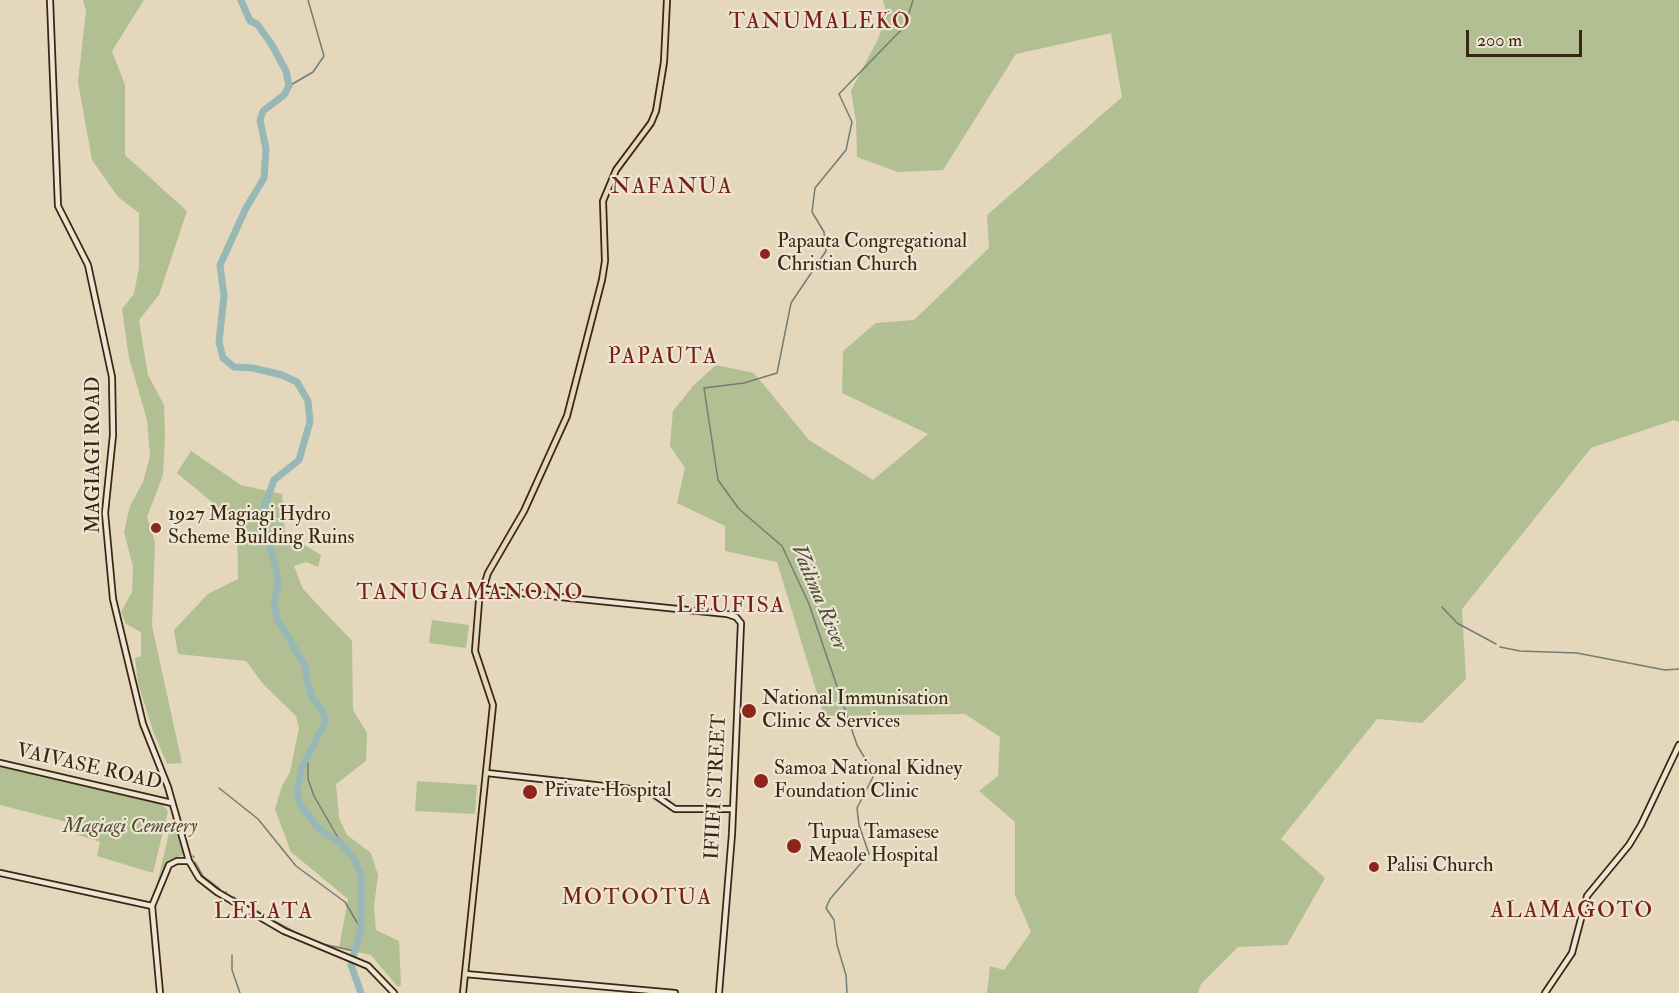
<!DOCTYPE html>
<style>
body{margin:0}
#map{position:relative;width:1679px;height:993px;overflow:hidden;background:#e4d7bb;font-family:"IM FELL Double Pica",serif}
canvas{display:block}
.scale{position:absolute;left:1466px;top:30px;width:116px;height:27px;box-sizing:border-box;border:3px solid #3a2712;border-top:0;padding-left:8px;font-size:18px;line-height:21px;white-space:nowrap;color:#3a2712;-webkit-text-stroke:4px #ede5d3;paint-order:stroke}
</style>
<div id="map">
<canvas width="1679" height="993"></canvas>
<div class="scale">200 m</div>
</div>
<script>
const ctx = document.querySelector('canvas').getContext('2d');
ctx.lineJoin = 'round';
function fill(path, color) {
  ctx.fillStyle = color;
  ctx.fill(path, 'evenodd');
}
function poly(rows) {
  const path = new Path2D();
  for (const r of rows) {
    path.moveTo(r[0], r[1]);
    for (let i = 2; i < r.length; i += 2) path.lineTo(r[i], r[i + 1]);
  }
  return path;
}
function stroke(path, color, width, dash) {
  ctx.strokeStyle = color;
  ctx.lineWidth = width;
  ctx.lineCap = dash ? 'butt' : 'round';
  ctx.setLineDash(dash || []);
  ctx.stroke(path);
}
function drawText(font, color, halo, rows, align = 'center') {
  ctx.font = font + ' "IM FELL Double Pica",serif';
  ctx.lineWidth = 4.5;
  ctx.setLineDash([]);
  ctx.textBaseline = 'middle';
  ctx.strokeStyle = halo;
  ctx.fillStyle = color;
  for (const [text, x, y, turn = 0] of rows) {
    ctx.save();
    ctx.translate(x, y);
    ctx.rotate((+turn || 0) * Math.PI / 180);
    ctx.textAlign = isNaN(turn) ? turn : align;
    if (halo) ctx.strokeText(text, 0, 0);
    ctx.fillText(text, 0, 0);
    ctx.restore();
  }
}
fill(poly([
 [83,0,144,0,112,51,125,85,125,155,187,211,159,295,139,320,148,375,164,405,165,437,163,475,147,517,155,542,152,626,182,763,167,764,153,731,138,683,135,658,141,656,141,632,126,624,121,612,132,592,133,566,124,532,130,506,143,482,150,456,147,420,129,358,122,309,134,294,139,268,139,213,118,197,92,160,78,82,86,11],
 [883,0,1679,0,1679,422,1674,420,1591,448,1462,609,1466,679,1422,723,1377,719,1281,839,1325,878,1287,945,1238,947,1201,984,1198,993,987,993,990,966,1004,970,1031,932,1015,895,1015,822,979,791,998,776,1000,737,965,714,824,716,777,562,725,551,725,526,677,503,685,468,670,446,673,411,693,386,716,365,754,373,809,440,873,480,928,434,842,393,843,351,876,323,914,320,989,248,987,215,1122,97,1111,33,1016,54,943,170,898,172,857,157,856,121,851,91,878,39,887,14],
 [191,451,241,485,282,494,285,533,321,555,318,567,306,562,294,566,303,589,352,641,353,710,367,733,366,761,336,784,339,818,347,835,371,853,378,875,374,906,376,930,399,941,401,985,398,987,371,955,339,948,348,899,291,852,275,809,282,786,290,772,299,728,296,716,264,685,246,661,178,654,174,630,208,594,238,579,237,523,177,473],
 [432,620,469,625,466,648,429,643],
 [0,765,160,802,168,811,153,873,97,856,100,842,69,832,71,823,0,805],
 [417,781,477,785,475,814,415,811],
 [173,816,183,855,170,860,165,866,153,901]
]), '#b2bf92');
stroke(poly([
 [289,86,313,72,324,56,308,0],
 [1442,607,1457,623,1496,644],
 [1500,647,1520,651,1577,653,1665,670,1679,669],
 [308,755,308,779,314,796,341,843],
 [219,788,258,819,296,866,345,902,361,929],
 [193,856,194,857],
 [195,862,203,876,220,889],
 [226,892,226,893],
 [234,897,238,900],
 [242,902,243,902],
 [248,906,262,914],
 [265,916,293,931],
 [296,933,317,942],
 [323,944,354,951],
 [232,955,232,970,240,993],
 [847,993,846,975,837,945,834,920,826,908,830,899,869,854,859,825,857,808,873,777,872,770,857,745,809,604,782,546,739,509,718,480,704,388,744,383,777,373,791,303,826,251,824,232,812,212,815,188,846,150,852,122,839,94,905,26,913,0]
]), '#727e75', 1.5);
stroke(poly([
 [241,0,250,21,257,24,272,45,286,71,289,86,284,95,263,111,260,120,266,149,264,178,246,208,220,265,224,296,219,342,223,358,234,367,253,368,282,375,297,382,308,401,310,422,299,460,274,480,261,516,276,568,278,584,274,603,277,619,306,667,306,676,312,698,323,711,325,723,302,767,297,792,300,805,322,832,341,843,353,857,361,874,361,929,351,965,361,993]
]), '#97b8b7', 7);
const secondary = poly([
 [50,0,58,206,88,265,112,377,113,435,105,513,113,599,143,724,168,787,189,861,199,878,217,892,284,931,368,966,394,993],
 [482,589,727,614,736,617,741,623,732,834,719,993],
 [0,763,172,803],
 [487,773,649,791,675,809,733,809],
 [0,873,152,906,169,865,177,861,189,861],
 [152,906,160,993],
 [465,974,675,993],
 [1545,993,1572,953,1587,896,1629,845,1641,825,1679,745]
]);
const primary = poly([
 [463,993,493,705,475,651,479,601,488,573,524,511,567,416,602,280,605,261,603,201,616,170,651,123,656,111,664,62,667,0]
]);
stroke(secondary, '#3a2712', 8);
stroke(primary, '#3a2712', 8);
stroke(secondary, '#ede5d3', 4.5);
stroke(primary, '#e4d7bb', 4.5);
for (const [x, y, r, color] of [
 [765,254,6,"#8f2418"],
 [156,528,6,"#8f2418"],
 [749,711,8,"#8f2418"],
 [761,781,8,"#8f2418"],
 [530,792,8,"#8f2418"],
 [794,846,8,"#8f2418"],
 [1374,867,6,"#8f2418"]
]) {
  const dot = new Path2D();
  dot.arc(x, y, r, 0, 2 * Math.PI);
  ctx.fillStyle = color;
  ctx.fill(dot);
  stroke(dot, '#ede5d3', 2);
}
drawText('20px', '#3a2712', '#ede5d3', [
 ["Papauta Congregational",777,243],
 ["Christian Church",777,266],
 ["1927 Magiagi Hydro",168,516],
 ["Scheme Building Ruins",168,539],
 ["National Immunisation",762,700],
 ["Clinic & Services",762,723],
 ["Samoa National Kidney",774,770],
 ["Foundation Clinic",774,793],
 ["Private Hospital",544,792],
 ["Tupua Tamasese",808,834],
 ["Meaole Hospital",808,857],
 ["Palisi Church",1386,867]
], 'left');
drawText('20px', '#3a2712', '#ede5d3', [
 ["MAGIAGI ROAD",95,455,-90],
 ["VAIVASE ROAD",89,768,13],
 ["IFIIFI STREET",717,787,-87]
]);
drawText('italic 20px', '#584d32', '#ede5d3', [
 ["Magiagi Cemetery",130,828]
]);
drawText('italic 21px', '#514b3b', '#ede5d3', [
 ["Vailima River",818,598,67]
]);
ctx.letterSpacing = '1.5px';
drawText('22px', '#7a1f14', '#ede5d3', [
 ["TANUMALEKO",820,23],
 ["NAFANUA",672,188],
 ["PAPAUTA",663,358],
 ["TANUGAMANONO",470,594],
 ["LEUFISA",731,607],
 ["MOTOOTUA",637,899],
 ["ALAMAGOTO",1572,912],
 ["LELATA",264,913]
]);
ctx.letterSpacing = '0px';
</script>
